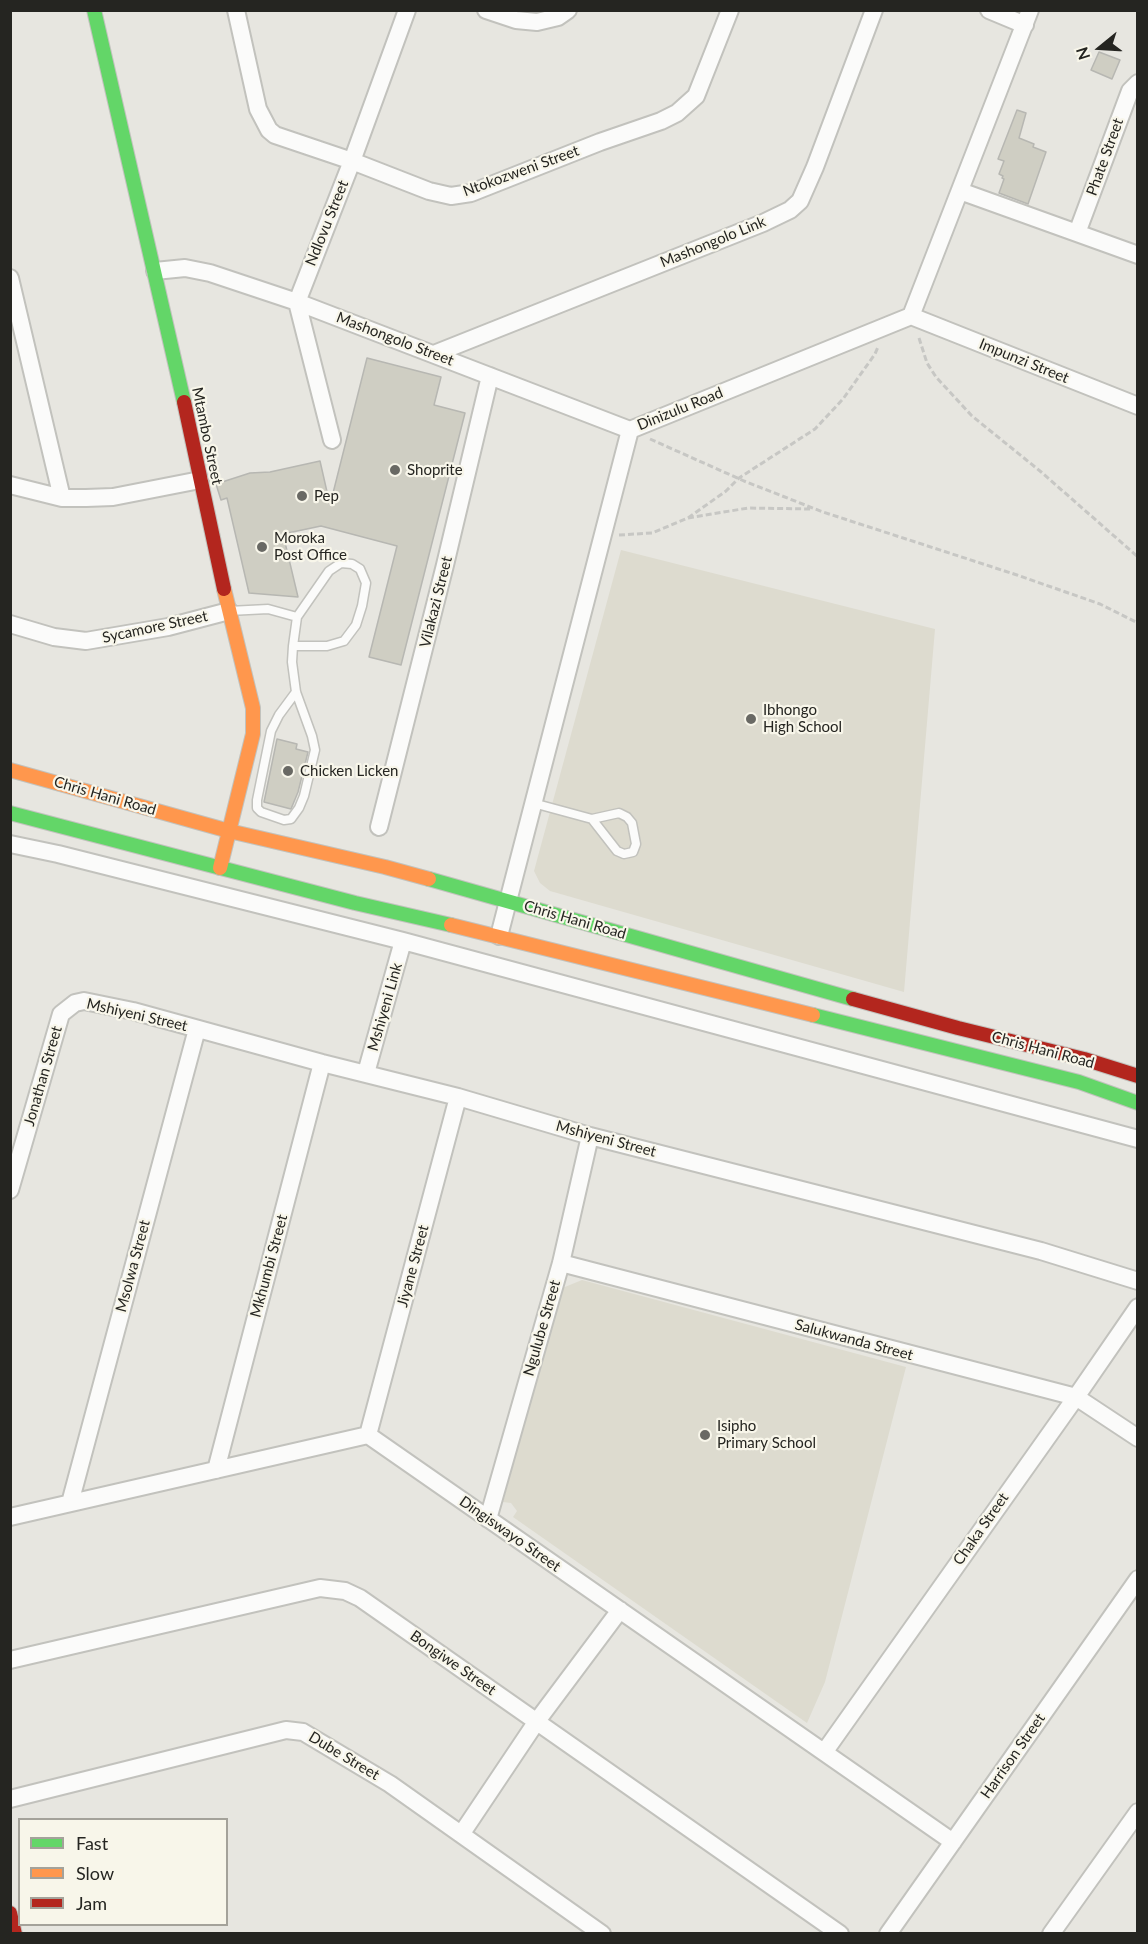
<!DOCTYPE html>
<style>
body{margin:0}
#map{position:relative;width:1148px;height:1944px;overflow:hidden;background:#e7e6e0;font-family:Lato,sans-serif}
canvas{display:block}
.frame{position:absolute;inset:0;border:12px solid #252521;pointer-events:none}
.legend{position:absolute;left:18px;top:1818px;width:210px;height:108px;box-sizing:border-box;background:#f8f6ea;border:2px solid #a4a29a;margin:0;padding:8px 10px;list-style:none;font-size:18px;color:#252521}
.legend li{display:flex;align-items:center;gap:12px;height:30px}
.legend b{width:30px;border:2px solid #a4a29a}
.north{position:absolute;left:1070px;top:18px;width:60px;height:60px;-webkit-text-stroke:4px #f8f6ea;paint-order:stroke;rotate:252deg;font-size:16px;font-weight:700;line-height:24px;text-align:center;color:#252521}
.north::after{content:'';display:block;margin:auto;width:21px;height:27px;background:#252521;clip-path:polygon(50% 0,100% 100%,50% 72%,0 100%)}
</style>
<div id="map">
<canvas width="1148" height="1944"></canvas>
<div class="frame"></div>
<ul class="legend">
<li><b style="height:8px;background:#63d668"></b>Fast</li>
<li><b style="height:8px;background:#ff974d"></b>Slow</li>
<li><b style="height:8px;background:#b3261e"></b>Jam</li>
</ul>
<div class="north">N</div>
</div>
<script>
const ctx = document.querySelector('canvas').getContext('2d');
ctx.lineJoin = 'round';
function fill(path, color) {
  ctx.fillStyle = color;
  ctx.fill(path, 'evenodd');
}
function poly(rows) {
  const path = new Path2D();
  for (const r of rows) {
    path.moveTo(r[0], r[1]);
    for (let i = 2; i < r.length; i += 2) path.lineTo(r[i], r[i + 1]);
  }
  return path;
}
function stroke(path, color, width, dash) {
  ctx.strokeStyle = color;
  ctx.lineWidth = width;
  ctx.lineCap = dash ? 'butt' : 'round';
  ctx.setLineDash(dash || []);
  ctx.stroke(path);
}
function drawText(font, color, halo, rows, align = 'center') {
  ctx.font = font + ' Lato,sans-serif';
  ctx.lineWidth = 4.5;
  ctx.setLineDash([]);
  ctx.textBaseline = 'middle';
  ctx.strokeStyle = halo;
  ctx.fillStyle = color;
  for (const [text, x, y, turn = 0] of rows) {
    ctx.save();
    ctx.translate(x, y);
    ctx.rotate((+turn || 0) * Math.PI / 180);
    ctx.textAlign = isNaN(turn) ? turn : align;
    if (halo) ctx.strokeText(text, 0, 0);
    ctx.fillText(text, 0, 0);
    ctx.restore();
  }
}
fill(poly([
 [621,550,935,629,904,992,550,891,540,883,534,871],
 [582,1280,906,1367,825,1682,807,1723,513,1517,517,1511,511,1503,503,1502,560,1289]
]), '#dddbcf');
const building = poly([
 [1099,52,1120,60,1112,79,1091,70,1099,52],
 [1017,110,1026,113,1019,138,1034,144,1033,147,1046,152,1028,204,999,193,1004,179,1002,178,1003,176,999,174,1004,161,998,159,1017,110],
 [367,358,441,377,434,405,465,413,401,665,369,657,397,546,321,526,283,534,298,597,249,593,227,498,221,500,216,484,250,473,270,472,320,461,330,505,367,358],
 [277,739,297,744,296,749,308,752,298,792,291,809,264,802,277,739]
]);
fill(building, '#cfcec3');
stroke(building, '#b7b7b2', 1.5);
const lane = poly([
 [229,611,268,609,297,617],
 [293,646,327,646,344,641,356,625,362,606,366,583,360,569,352,564,341,563,329,571,297,617,293,646,292,662,296,692,312,736,315,750,304,796,299,808,291,819,284,820,261,812,257,808,257,800,271,731,279,715,296,692],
 [533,803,592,819,617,851,624,854,633,852,636,844,632,823,627,817,619,813,592,819]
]);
const street = poly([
 [236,10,258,109,269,130,275,135,352,161,429,191,451,196,471,193,600,142,661,121,677,113,696,96,730,10],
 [486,10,516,20,537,22,558,17,568,10],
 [989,10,1025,25],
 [960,191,1138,255],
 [1077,233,1124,107,1130,91,1138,83],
 [155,271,185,268,210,273,297,302,630,430],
 [10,278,62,498],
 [911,316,1138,406],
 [434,354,763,223,790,210,800,201,815,167,874,10],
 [332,440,297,302,352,161,407,10],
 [10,485,62,498,86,498,113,497,200,480],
 [10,624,54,637,86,641,168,627,229,611],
 [379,827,445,565,490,376],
 [10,844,58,854,403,941,1138,1139],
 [499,936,630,430,911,316,1030,10],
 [366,1073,403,941],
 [10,1190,61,1014,75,1003,84,1001,133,1011,322,1063,458,1097,590,1136,1041,1251,1138,1281],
 [561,1263,1076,1397,1138,1438],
 [368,1435,458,1097],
 [216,1470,322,1063],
 [70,1503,197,1029],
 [10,1517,368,1435,953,1842],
 [488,1519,561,1263,590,1136],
 [10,1660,320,1588,345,1591,360,1598,840,1934],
 [825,1751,1076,1397,1138,1307],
 [10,1799,286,1730,303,1732,390,1784,602,1934],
 [462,1833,537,1721,620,1610],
 [888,1934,1138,1579],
 [1051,1934,1138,1812]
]);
const fast = poly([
 [94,10,184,402],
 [10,813,355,903,451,925],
 [429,879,853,999],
 [813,1015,1079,1082,1138,1103]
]);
const slow = poly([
 [10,770,229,831,385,867,429,879],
 [220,868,253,734,253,708,224,589],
 [451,925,813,1015]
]);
const jam = poly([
 [184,402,224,589],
 [853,999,958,1028,1084,1059,1138,1076],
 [10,1913,15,1934]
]);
stroke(lane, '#c2c2bd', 11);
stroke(street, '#c2c2bd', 20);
stroke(fast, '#c2c2bd', 16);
stroke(slow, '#c2c2bd', 16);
stroke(jam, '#c2c2bd', 16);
stroke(poly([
 [919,338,927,363,936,377,972,416,1040,471,1138,557],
 [650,439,744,481,823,512,1017,575,1100,604,1138,623],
 [688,518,726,491,739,478,815,429,843,399,875,354,878,347],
 [619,535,652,533,688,518,748,508,812,509]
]), '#c7c7c4', 3, [6, 3]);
stroke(lane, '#fbfbfa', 8);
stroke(street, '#fbfbfa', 16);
stroke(fast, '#63d668', 14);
stroke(slow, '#ff974d', 14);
stroke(jam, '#b3261e', 14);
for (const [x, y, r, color] of [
 [395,470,6,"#696964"],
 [302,496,6,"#696964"],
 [262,547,6,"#696964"],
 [751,719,6,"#696964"],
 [288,771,6,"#696964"],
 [705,1435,6,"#696964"]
]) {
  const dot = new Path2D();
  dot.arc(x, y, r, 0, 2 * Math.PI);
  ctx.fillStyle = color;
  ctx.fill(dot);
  stroke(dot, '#f8f6ea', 2);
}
drawText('15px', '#252521', '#f8f6ea', [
 ["Phate Street",1105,157,-70],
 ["Ntokozweni Street",521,171,-20],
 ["Ndlovu Street",327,223,-68],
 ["Mashongolo Link",713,242,-22],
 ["Mashongolo Street",395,339,21],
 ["Impunzi Street",1024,361,22],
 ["Dinizulu Road",680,409,-22],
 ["Mtambo Street",207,436,78],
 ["Vilakazi Street",436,602,-76],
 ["Sycamore Street",155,627,-12],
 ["Chris Hani Road",105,796,16],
 ["Chris Hani Road",575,920,16],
 ["Mshiyeni Link",385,1007,-74],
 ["Mshiyeni Street",137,1015,13],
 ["Chris Hani Road",1043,1050,15],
 ["Jonathan Street",43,1076,-74],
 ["Mshiyeni Street",606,1139,15],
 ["Msolwa Street",133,1266,-75],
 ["Mkhumbi Street",269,1266,-75],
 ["Jiyane Street",413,1266,-75],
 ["Ngulube Street",542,1328,-74],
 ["Salukwanda Street",854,1340,15],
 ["Chaka Street",981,1529,-55],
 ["Dingiswayo Street",510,1534,35],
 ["Bongiwe Street",453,1663,35],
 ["Dube Street",344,1756,31],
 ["Harrison Street",1013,1756,-55]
]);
drawText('15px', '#252521', '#f8f6ea', [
 ["Shoprite",407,470],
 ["Pep",314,496],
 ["Moroka",274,538],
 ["Post Office",274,555],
 ["Ibhongo",763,710],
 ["High School",763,727],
 ["Chicken Licken",300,771],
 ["Isipho",717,1426],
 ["Primary School",717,1443]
], 'left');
</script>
